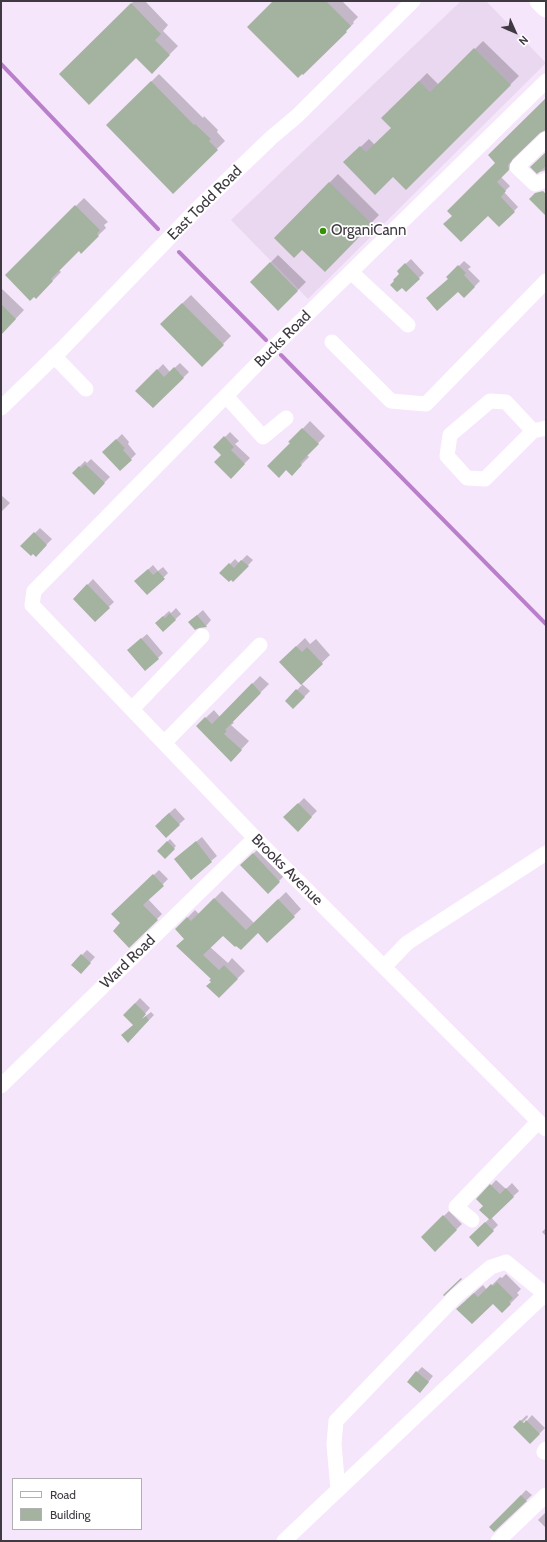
<!DOCTYPE html>
<style>
body{margin:0}
#map{position:relative;width:547px;height:1542px;overflow:hidden;background:#f6e6fb;font-family:Cabin,sans-serif}
canvas{display:block}
.frame{position:absolute;inset:0;border:2px solid #3f3941;pointer-events:none}
.legend{position:absolute;left:12px;top:1478px;width:130px;height:52px;box-sizing:border-box;background:#fff;border:1px solid #b2b0b3;margin:0;padding:5px 7px;list-style:none;font-size:12px;color:#3f3941}
.legend li{display:flex;align-items:center;gap:8px;height:20px}
.legend b{width:20px;border:1px solid #b2b0b3}
.north{position:absolute;left:495px;top:12px;width:40px;height:40px;-webkit-text-stroke:3px #fff;paint-order:stroke;rotate:135deg;font-size:11px;font-weight:700;line-height:16px;text-align:center;color:#3f3941}
.north::after{content:'';display:block;margin:auto;width:14px;height:18px;background:#3f3941;clip-path:polygon(50% 0,100% 100%,50% 72%,0 100%)}
</style>
<div id="map">
<canvas width="547" height="1542"></canvas>
<div class="frame"></div>
<ul class="legend">
<li><b style="height:5px;background:#fff"></b>Road</li>
<li><b style="height:11px;background:#a4b3a0"></b>Building</li>
</ul>
<div class="north">N</div>
</div>
<script>
const ctx = document.querySelector('canvas').getContext('2d');
ctx.lineJoin = 'round';
function fill(path, color) {
  ctx.fillStyle = color;
  ctx.fill(path, 'evenodd');
}
function poly(rows) {
  const path = new Path2D();
  for (const r of rows) {
    path.moveTo(r[0], r[1]);
    for (let i = 2; i < r.length; i += 2) path.lineTo(r[i], r[i + 1]);
  }
  return path;
}
function stroke(path, color, width, dash) {
  ctx.strokeStyle = color;
  ctx.lineWidth = width;
  ctx.lineCap = dash ? 'butt' : 'round';
  ctx.setLineDash(dash || []);
  ctx.stroke(path);
}
function drawText(font, color, halo, rows, align = 'center') {
  ctx.font = font + ' Cabin,sans-serif';
  ctx.lineWidth = 3.5;
  ctx.setLineDash([]);
  ctx.textBaseline = 'middle';
  ctx.strokeStyle = halo;
  ctx.fillStyle = color;
  for (const [text, x, y, turn = 0] of rows) {
    ctx.save();
    ctx.translate(x, y);
    ctx.rotate((+turn || 0) * Math.PI / 180);
    ctx.textAlign = isNaN(turn) ? turn : align;
    if (halo) ctx.strokeText(text, 0, 0);
    ctx.fillText(text, 0, 0);
    ctx.restore();
  }
}
fill(poly([
 [461,1,486,1,546,63,308,299,231,220]
]), '#ead7f0');
fill(poly([
 [134,1,145,1,168,25,163,31,178,46,152,72,136,56,60,74],
 [274,1,342,1,358,17,353,22,354,23,303,74],
 [483,41,519,76,406,188,393,175,345,162,369,139,375,145,392,128,383,118,427,73,439,85],
 [159,74,203,118,204,116,218,130,217,132,225,141,173,192,107,125],
 [546,98,546,119,515,155,512,160,513,165,501,177,510,186,504,192,518,207,499,226,488,214,453,216,496,163],
 [546,153,546,170,537,173],
 [338,174,379,215,325,270,302,248,275,238],
 [84,198,108,222,104,225,106,228,81,252,79,250,59,270,61,272,36,298,6,275],
 [278,255,306,282,278,310,251,282],
 [411,259,424,273,406,291,398,271],
 [464,261,471,267,468,269,480,281,464,297,448,277],
 [1,288,24,310,1,334],
 [191,295,231,336,202,365,161,324],
 [180,363,189,372,153,407,137,391,163,364,170,372],
 [310,421,325,436,307,455,309,457,292,474,291,443,290,442],
 [230,432,239,441,235,444,250,458,231,477,223,455,215,447],
 [122,434,129,442,128,444,136,454,131,459,109,447],
 [91,459,110,477,94,493,73,473,85,461,87,463],
 [1,495,10,503,1,512],
 [40,528,52,539,36,555,22,546],
 [247,555,253,560,233,581,221,573,235,559,239,563],
 [153,565,158,571,163,567,168,573,147,594,140,577],
 [93,579,114,602,95,620,74,599],
 [176,608,181,614,163,631,156,623,169,611,171,613],
 [203,610,211,620,206,626,199,627,195,617],
 [147,634,163,653,158,658,134,645],
 [305,638,310,644,316,639,330,655,301,683,310,691,293,708,286,701,302,685,280,662],
 [260,676,269,684,232,721,234,723,231,725,249,741,238,753,197,726,214,710,220,717],
 [304,798,317,811,298,830,285,817],
 [175,808,185,819,166,836,161,820],
 [202,837,217,856,191,878,181,854],
 [170,839,176,846,165,857,158,851],
 [259,848,285,875,268,892,242,865],
 [159,870,168,879,148,899,162,914,129,947,122,923,113,914],
 [222,891,254,923,286,892,301,909,267,942,258,932,236,944,223,934,210,947,228,963,232,958,245,971,219,997,212,982,212,979,185,939,176,929,195,910,199,914],
 [87,950,95,957,86,967,82,955],
 [140,998,150,1008,142,1017,143,1018,151,1012,154,1015,128,1042,122,1035,134,1025,124,1015],
 [496,1180,506,1189,512,1183,519,1191,491,1217,498,1225,478,1245,470,1237,489,1219,484,1206,478,1199],
 [449,1211,462,1224,435,1250,422,1237],
 [546,1228,546,1236,542,1232],
 [506,1274,521,1289,517,1293,519,1295,502,1312,493,1303,466,1300,483,1285,487,1290,500,1277,502,1278],
 [422,1367,433,1376,425,1386,417,1372],
 [527,1415,528,1417,522,1423,524,1424,532,1415,545,1428,530,1443,514,1427],
 [526,1490,532,1495,494,1531,491,1527],
 [546,1512,546,1528,538,1520]
]), '#0003');
stroke(poly([
 [1,64,158,229],
 [179,252,266,340],
 [281,355,546,624]
]), '#ba7fcb', 4);
fill(poly([
 [273,1,326,1,351,26,346,31,347,32,303,75,302,74,298,78,247,27],
 [131,3,161,34,155,40,170,55,152,74,136,58,89,105,59,74],
 [474,48,511,85,406,190,393,177,375,195,343,162,360,146,366,152,391,128,381,118,419,81,430,92],
 [151,81,194,125,195,124,211,139,209,141,218,150,173,194,106,125],
 [546,98,546,130,540,133,511,161,508,165,509,170,497,182,506,191,501,197,515,212,499,227,488,216,461,242,443,224,452,216,447,211,495,163,488,155],
 [546,152,546,166,537,174,530,167],
 [329,182,372,224,325,272,302,250,294,258,274,238],
 [543,191,546,194,546,216,529,199,535,193],
 [75,205,100,230,97,234,99,236,81,254,79,251,51,279,53,281,36,299,34,297,30,301,5,275],
 [270,262,298,291,278,311,250,282],
 [405,263,420,279,406,292,402,288,397,292,390,285,394,281,393,280,399,274,397,271],
 [458,265,466,273,464,275,475,287,464,298,458,292,437,311,426,298,448,279,446,277],
 [182,303,224,345,202,367,160,324],
 [1,304,16,319,1,335],
 [174,367,184,378,153,408,135,391,157,369,164,377],
 [302,428,319,444,300,463,302,465,292,476,286,470,279,478,267,466,290,443,288,442],
 [224,436,234,447,231,450,245,464,231,479,214,462,221,455,213,447],
 [116,439,125,448,123,450,132,460,120,471,102,452],
 [85,464,105,483,94,495,72,473,79,466,81,468],
 [34,532,47,545,36,557,33,554,31,556,20,546],
 [241,560,249,566,233,582,231,580,229,582,219,573,229,563,234,568],
 [148,569,153,575,158,571,165,579,147,595,134,581],
 [87,584,110,608,95,622,73,599],
 [170,613,176,620,163,632,155,623,163,616,165,618],
 [197,615,207,627,199,628,195,630,188,622],
 [141,638,159,659,145,671,127,650],
 [296,646,302,652,307,647,323,664,301,685,279,662],
 [252,683,261,693,225,730,227,731,224,734,242,750,231,762,196,726,205,717,212,724],
 [296,689,305,697,293,709,285,701],
 [298,803,312,817,298,832,283,817],
 [169,813,180,825,166,838,155,826],
 [167,841,175,849,165,859,157,851],
 [196,841,212,862,191,880,174,859],
 [253,853,280,882,268,894,240,865],
 [153,874,164,886,143,905,158,920,129,948,113,931,120,923,111,914],
 [214,898,246,930,278,899,295,917,267,943,258,933,241,950,236,946,235,947,223,936,203,955,219,970,224,965,238,979,219,998,206,986,211,982,209,980,211,979,176,946,184,939,175,929,187,917,191,921],
 [81,954,91,963,81,974,71,965],
 [135,1003,146,1014,141,1020,146,1016,149,1020,128,1043,121,1035,133,1025,123,1015],
 [490,1184,500,1194,506,1188,514,1197,490,1220,479,1210,483,1206,476,1199],
 [443,1215,457,1230,435,1252,421,1237],
 [485,1222,494,1231,478,1247,469,1237],
 [461,1278,462,1279,444,1296,443,1295],
 [497,1282,513,1298,509,1302,511,1304,502,1313,493,1304,472,1324,456,1309,474,1293,478,1297,491,1284,493,1286],
 [416,1371,429,1382,420,1393,407,1382],
 [520,1420,524,1423,526,1420,540,1434,530,1444,513,1427],
 [521,1495,527,1501,494,1532,489,1527]
]), '#a4b3a0');
stroke(poly([
 [546,81,271,350,34,591,32,605,255,838,546,1129],
 [546,139,517,167,535,184,546,180],
 [351,272,408,325],
 [332,342,391,401,426,404,546,281],
 [54,356,86,389],
 [226,396,263,437,286,418],
 [1,408,62,349,198,208,272,137,297,116,413,1],
 [533,431,506,402,490,401,450,435,447,456,467,478,485,479,533,431,546,428],
 [132,709,202,636],
 [164,743,260,645],
 [384,967,407,943,546,853],
 [1,1086,255,838],
 [472,1220,456,1207,538,1122],
 [544,1452,546,1449],
 [338,1490,334,1444,336,1421,456,1296,491,1267,506,1262,545,1294],
 [284,1541,546,1293],
 [498,1541,546,1495]
]), '#fff', 15);
stroke(poly([
 [539,1,546,8]
]), '#fff', 19);
for (const [x, y, r, color] of [
 [323,231,4,"#369106"]
]) {
  const dot = new Path2D();
  dot.arc(x, y, r, 0, 2 * Math.PI);
  ctx.fillStyle = color;
  ctx.fill(dot);
  stroke(dot, '#fff', 1.5);
}
drawText('15px', '#3f3941', '#fff', [
 ["East Todd Road",205,203,-45],
 ["Bucks Road",283,339,-45],
 ["Brooks Avenue",287,870,45],
 ["Ward Road",128,962,-44]
]);
drawText('15px', '#3f3941', '#fff', [
 ["OrganiCann",331,231]
], 'left');
</script>
